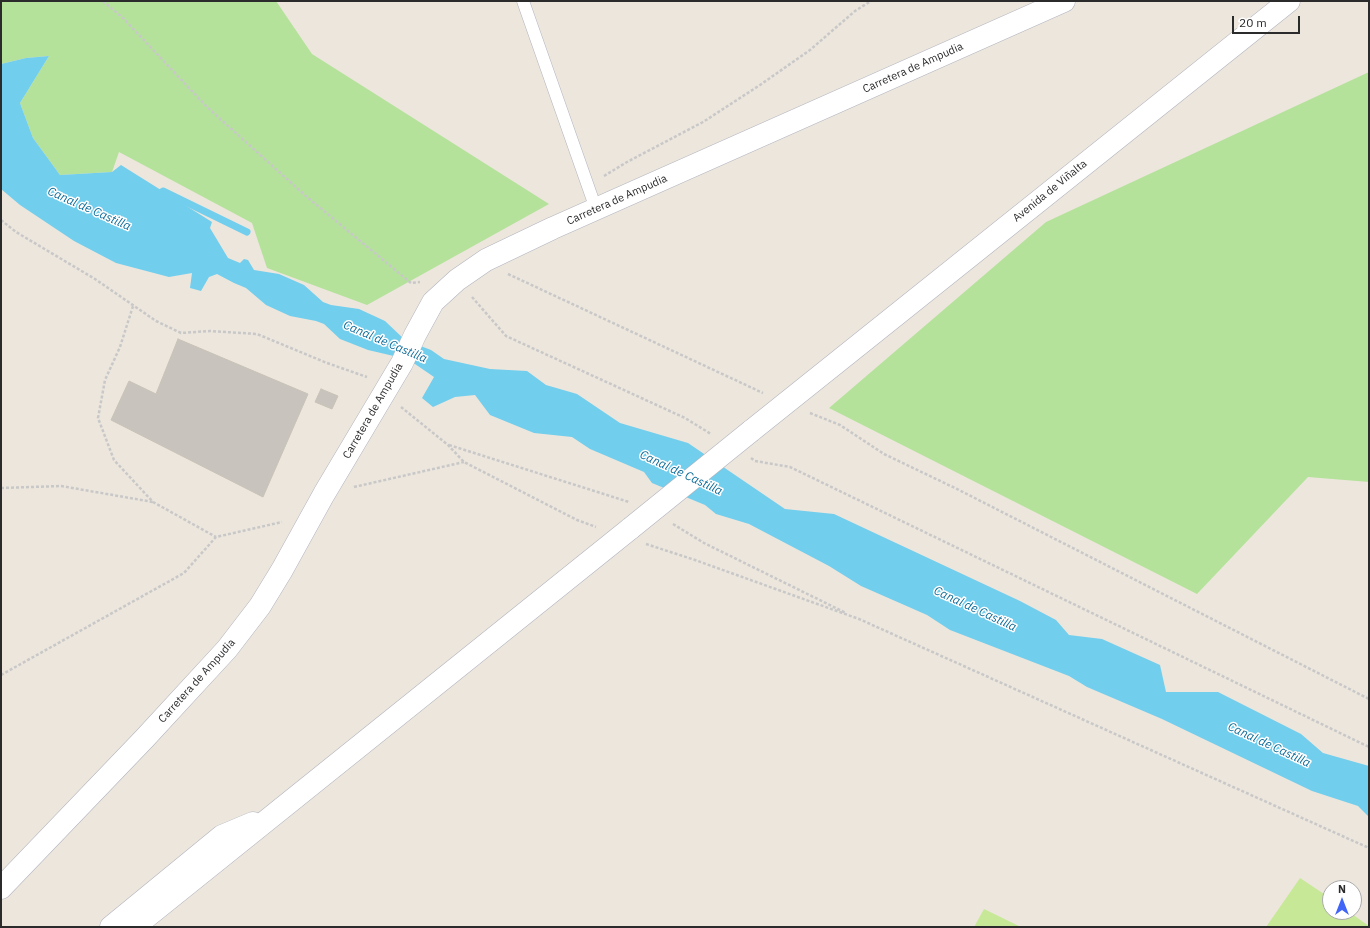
<!DOCTYPE html>
<meta charset="utf-8">
<style>
body{margin:0}
#map{position:relative;width:1370px;height:928px;overflow:hidden;background:#ede6dd;font-family:"IBM Plex Sans",sans-serif}
canvas{display:block}
.frame{position:absolute;inset:0;border:2px solid #2b2b2b;pointer-events:none}
.north{position:absolute;left:1322px;top:880px;width:40px;height:40px;box-sizing:border-box;background:#fff;border:1px solid #aaa;border-radius:50%;rotate:0deg;font-size:11px;font-weight:700;line-height:16px;text-align:center;color:#2b2b2b}
.north::after{content:'';display:block;margin:auto;width:14px;height:18px;background:#4065f7;clip-path:polygon(50% 0,100% 100%,50% 72%,0 100%)}
.scale{position:absolute;left:1232px;top:16px;width:68px;height:18px;box-sizing:border-box;border:2px solid #2b2b2b;border-top:0;padding-left:5px;font-size:12px;line-height:14px;white-space:nowrap;color:#2b2b2b;-webkit-text-stroke:3px #fff;paint-order:stroke}
</style>
<div id="map">
<canvas width="1370" height="928"></canvas>
<div class="frame"></div>
<div class="north">N</div>
<div class="scale">20 m</div>
</div>
<script>
const ctx = document.querySelector('canvas').getContext('2d');
ctx.lineJoin = 'round';
function fill(path, color) {
  ctx.fillStyle = color;
  ctx.fill(path, 'evenodd');
}
function poly(rows) {
  const path = new Path2D();
  for (const r of rows) {
    path.moveTo(r[0], r[1]);
    for (let i = 2; i < r.length; i += 2) path.lineTo(r[i], r[i + 1]);
  }
  return path;
}
function stroke(path, color, width, dash) {
  ctx.strokeStyle = color;
  ctx.lineWidth = width;
  ctx.lineCap = dash ? 'butt' : 'round';
  ctx.setLineDash(dash || []);
  ctx.stroke(path);
}
function drawText(font, color, halo, rows, align = 'center') {
  ctx.font = font + ' "IBM Plex Sans",sans-serif';
  ctx.lineWidth = 3;
  ctx.setLineDash([]);
  ctx.textBaseline = 'middle';
  ctx.strokeStyle = halo;
  ctx.fillStyle = color;
  for (const [text, x, y, turn = 0] of rows) {
    ctx.save();
    ctx.translate(x, y);
    ctx.rotate((+turn || 0) * Math.PI / 180);
    ctx.textAlign = isNaN(turn) ? turn : align;
    if (halo) ctx.strokeText(text, 0, 0);
    ctx.fillText(text, 0, 0);
    ctx.restore();
  }
}
fill(poly([
 [1,1,276,1,312,54,549,204,367,305,267,268,252,223,119,152,112,172,60,175,33,138,20,103,49,56,26,58,1,64],
 [1369,72,1369,482,1308,477,1197,594,829,408,1046,222]
]), '#b4e29b');
fill(poly([
 [1300,878,1330,898,1330,912,1349,912,1369,926,1369,927,1266,927],
 [984,909,1021,927,974,927]
]), '#c7e997');
fill(poly([
 [49,56,20,103,33,138,60,175,112,172,121,165,212,222,210,228,228,258,240,263,244,259,248,260,254,270,279,274,304,285,323,302,331,305,359,309,385,321,405,340,431,350,444,359,490,369,527,371,546,385,577,394,620,423,688,443,785,509,834,514,1020,601,1056,620,1069,635,1102,639,1160,665,1166,692,1218,692,1301,734,1323,753,1369,766,1369,817,1358,806,1312,791,1162,719,1087,687,1069,676,950,630,927,615,861,586,829,566,749,524,716,514,705,505,652,483,644,472,590,449,572,437,534,433,490,415,475,395,455,397,433,407,422,398,434,377,415,364,398,357,368,350,340,339,324,324,316,321,290,316,266,305,246,288,234,283,217,274,209,277,201,291,190,288,192,273,169,277,116,263,74,241,20,205,1,189,1,64,26,58]
]), '#72ceed');
stroke(poly([
 [156,196,163,191,247,232]
]), '#72ceed', 7);
const building = poly([
 [178,339,308,394,263,497,111,420,129,381,156,394,178,339],
 [321,389,338,396,332,409,315,402,321,389]
]);
fill(building, '#c8c3bd');
stroke(building, '#c8c2b7', 1);
const service = poly([
 [523,1,596,209]
]);
const tertiary = poly([
 [1,888,145,738,227,649,260,606,282,570,324,494,402,363,415,335,433,302,457,280,486,260,553,228,1064,1]
]);
const secondary = poly([
 [751,431,1289,1],
 [111,927,222,836,253,823],
 [134,927,631,528]
]);
stroke(service, '#b1b4be', 13);
stroke(tertiary, '#b1b4be', 23);
stroke(secondary, '#b1b4be', 23);
stroke(poly([
 [103,1,123,18,207,107,307,197,411,283,420,282],
 [604,176,627,162,703,122,760,85,810,50,855,11,871,1],
 [1,220,16,232,95,279,156,321,181,333,210,331,257,334,327,363,367,377],
 [508,274,763,393],
 [472,297,506,336,685,418,711,434],
 [133,306,120,347,105,380,98,418,114,460,153,502,216,537],
 [401,407,448,445,464,462,577,520,596,527],
 [810,413,840,425,884,454,957,489,1369,699],
 [449,445,629,502],
 [751,458,755,461,790,467,1369,747],
 [354,487,464,462],
 [1,488,61,486,153,502],
 [673,524,704,543,846,613],
 [646,544,695,560,859,619,1369,848],
 [1,675,184,573,216,537,282,522]
]), '#c8c8c8', 2.5, [3, 2]);
stroke(service, '#fff', 12);
stroke(tertiary, '#fff', 22);
stroke(secondary, '#fff', 22);
const secondaryBridge = poly([
 [631,528,751,431]
]);
stroke(secondaryBridge, '#b1b4be', 23, []);
stroke(secondaryBridge, '#fff', 22);
drawText('11px', '#2b2b2b', '#fff', [
 ["Carretera de Ampudia",913,68,-24],
 ["Avenida de Viñalta",1050,191,-39],
 ["Carretera de Ampudia",617,200,-24],
 ["Carretera de Ampudia",373,411,-60],
 ["Carretera de Ampudia",197,681,-48]
]);
drawText('italic 12px', '#106d9a', '#fff', [
 ["Canal de Castilla",89,209,24],
 ["Canal de Castilla",385,342,23],
 ["Canal de Castilla",681,473,25],
 ["Canal de Castilla",975,609,25],
 ["Canal de Castilla",1269,745,25]
]);
</script>
